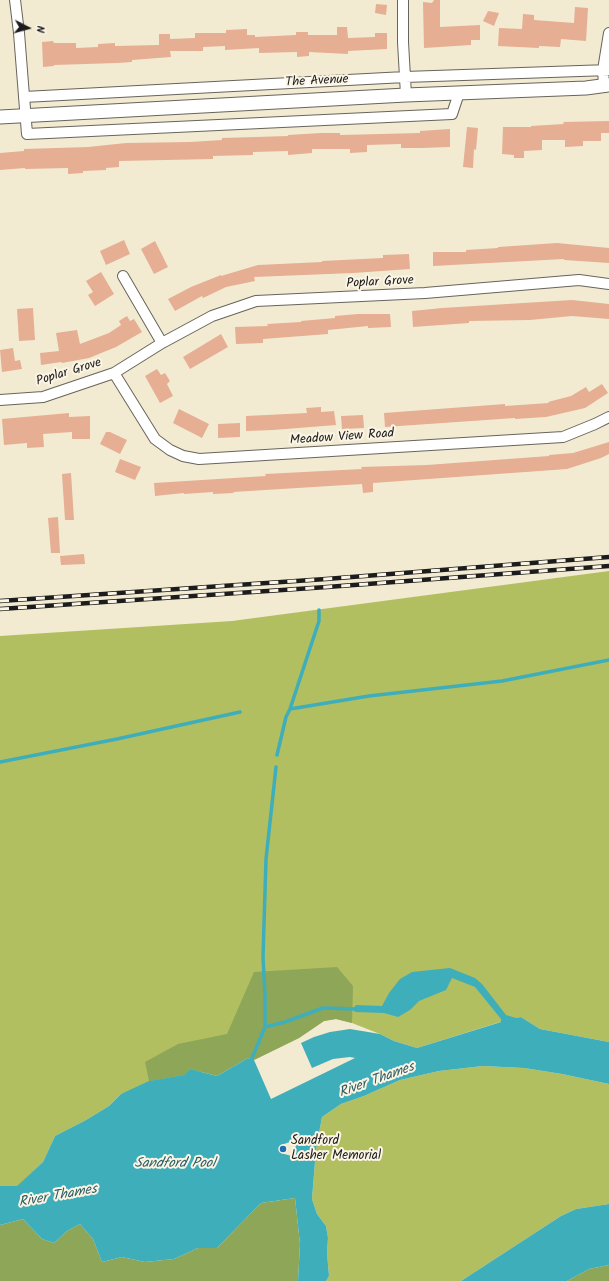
<!DOCTYPE html>
<style>
body{margin:0}
#map{position:relative;width:609px;height:1281px;overflow:hidden;background:#f2ebd2;font-family:Kalam,sans-serif}
canvas{display:block}
.north{position:absolute;left:8px;top:8px;width:40px;height:40px;-webkit-text-stroke:3px #fcf5e5;paint-order:stroke;rotate:96deg;font-size:11px;font-weight:700;line-height:16px;text-align:center;color:#1c1c1c}
.north::after{content:'';display:block;margin:auto;width:14px;height:18px;background:#1c1c1c;clip-path:polygon(50% 0,100% 100%,50% 72%,0 100%)}
</style>
<div id="map">
<canvas width="609" height="1281"></canvas>
<div class="north">N</div>
</div>
<script>
const ctx = document.querySelector('canvas').getContext('2d');
ctx.lineJoin = 'round';
function fill(path, color) {
  ctx.fillStyle = color;
  ctx.fill(path, 'evenodd');
}
function poly(rows) {
  const path = new Path2D();
  for (const r of rows) {
    path.moveTo(r[0], r[1]);
    for (let i = 2; i < r.length; i += 2) path.lineTo(r[i], r[i + 1]);
  }
  return path;
}
function stroke(path, color, width, dash) {
  ctx.strokeStyle = color;
  ctx.lineWidth = width;
  ctx.lineCap = dash ? 'butt' : 'round';
  ctx.setLineDash(dash || []);
  ctx.stroke(path);
}
function drawText(font, color, halo, rows, align = 'center') {
  ctx.font = font + ' Kalam,sans-serif';
  ctx.lineWidth = 4;
  ctx.setLineDash([]);
  ctx.textBaseline = 'middle';
  ctx.strokeStyle = halo;
  ctx.fillStyle = color;
  for (const [text, x, y, turn = 0] of rows) {
    ctx.save();
    ctx.translate(x, y);
    ctx.rotate((+turn || 0) * Math.PI / 180);
    ctx.textAlign = isNaN(turn) ? turn : align;
    if (halo) ctx.strokeText(text, 0, 0);
    ctx.fillText(text, 0, 0);
    ctx.restore();
  }
}
fill(poly([
 [609,571,609,1042,540,1029,521,1017,497,1023,417,1048,394,1041,380,1034,352,1023,336,1019,324,1021,299,1038,254,1060,248,1058,121,1094,109,1106,86,1120,55,1136,43,1162,17,1187,0,1186,0,636,232,621],
 [483,1066,524,1068,562,1074,609,1084,609,1204,576,1209,561,1216,461,1281,326,1281,329,1276,327,1253,328,1239,326,1226,317,1214,312,1199,316,1149,322,1117,341,1104,364,1096,400,1080,439,1071]
]), '#b2bf61');
fill(poly([
 [337,967,353,986,352,1023,336,1019,324,1021,299,1038,254,1060,248,1058,217,1076,190,1069,184,1075,149,1081,145,1062,178,1044,227,1034,254,972],
 [295,1198,300,1244,298,1281,0,1281,0,1225,23,1219,42,1239,54,1243,67,1231,80,1224,93,1239,102,1262,122,1257,145,1262,174,1259,198,1248,217,1248,261,1203],
 [609,1265,609,1281,567,1281,589,1269]
]), '#8da657');
fill(poly([
 [450,968,475,978,482,984,506,1015,516,1018,521,1017,540,1029,609,1042,609,1084,562,1074,524,1068,483,1066,439,1071,400,1080,364,1096,341,1104,322,1117,316,1149,312,1199,317,1214,326,1226,328,1238,327,1253,329,1276,326,1281,298,1281,300,1244,295,1198,261,1203,217,1248,198,1248,174,1259,145,1262,122,1257,102,1262,93,1239,80,1224,67,1231,54,1243,42,1239,23,1219,0,1225,0,1186,17,1186,43,1162,55,1136,86,1120,109,1106,121,1094,149,1081,184,1075,190,1069,217,1076,248,1058,254,1060,271,1099,355,1058,350,1057,333,1059,312,1068,301,1043,314,1037,330,1032,350,1029,380,1034,394,1041,417,1048,501,1022,501,1019,475,987,452,978,446,990,419,1001,410,1010,398,1017,384,1013,355,1012,353,1009,356,1005,382,1006,389,993,400,979,412,972],
 [296,1140,295,1157,281,1153,279,1151,281,1145],
 [609,1204,609,1265,589,1269,567,1281,461,1281,561,1216,576,1209]
]), '#3faebb');
stroke(poly([
 [290,709,369,696,502,681,609,660],
 [277,755,286,717,290,709,319,621,319,610],
 [0,762,117,739,240,712],
 [265,1027,285,1022,323,1008,356,1009],
 [250,1063,265,1027,265,996,263,957,266,859,276,767]
]), '#3faebb', 3.5);
fill(poly([
 [434,0,440,0,440,27,480,25,480,40,471,40,471,45,424,48,423,2,432,3],
 [376,4,387,5,386,15,375,13],
 [575,7,588,8,586,41,561,39,560,47,539,46,539,48,498,46,499,28,522,29,523,14,534,15,534,20,574,23],
 [488,11,499,13,494,26,483,21],
 [337,27,347,27,348,38,375,37,375,33,387,33,387,49,348,51,348,54,309,52,309,56,297,57,297,52,259,53,259,48,225,50,225,46,203,47,203,51,170,51,171,57,132,60,132,62,117,63,54,65,54,66,43,67,42,42,53,41,54,43,76,43,76,48,98,47,98,44,115,43,115,46,159,45,159,34,170,34,170,39,195,38,195,33,226,33,226,30,247,29,247,35,255,35,255,37,296,35,296,32,308,32,308,35,337,35],
 [609,121,609,133,601,133,601,141,583,141,583,146,565,147,565,140,542,140,542,150,524,151,524,158,514,158,514,155,502,154,503,127,531,127,531,126,564,124,563,122],
 [467,127,478,128,476,150,474,149,473,168,463,167],
 [450,129,450,147,421,148,401,148,401,144,367,145,367,152,350,153,350,149,312,149,312,153,288,155,288,151,253,152,253,155,213,156,213,159,119,161,119,167,106,168,106,170,83,171,83,173,68,174,68,168,25,169,25,168,0,170,0,153,24,151,24,149,88,147,126,143,190,142,222,140,222,138,288,136,288,135,321,133,340,133,340,135,420,133,420,131],
 [124,240,130,254,106,265,100,251],
 [155,241,168,267,154,274,141,249],
 [557,243,609,248,609,263,564,260,564,259,433,266,433,252,466,252,466,250,498,248,498,247],
 [409,254,410,269,353,273,254,277,255,281,226,287,203,298,202,296,175,311,168,299,191,287,221,275,221,276,258,265,322,262,322,261,383,258,383,255],
 [101,272,114,294,95,306,88,295,93,292,86,281],
 [572,300,609,304,609,319,572,316,530,320,469,321,469,323,413,327,412,311,442,308],
 [33,308,35,340,19,341,17,309],
 [358,314,390,314,391,327,368,328,368,326,328,330,328,334,263,339,263,343,236,344,235,327,268,326,267,324,301,322,301,321,335,318,335,316],
 [127,316,130,321,134,319,142,332,116,347,89,358,62,363,61,362,41,365,40,353,59,351,56,333,77,330,80,344,109,333,121,325,119,321],
 [221,334,228,347,190,369,183,357],
 [13,348,15,361,20,360,22,369,2,372,0,350],
 [157,369,161,375,165,373,170,381,167,384,173,396,160,403,145,376],
 [602,384,608,393,585,408,546,417,515,419,515,418,385,427,384,413,505,404,505,406,549,403,548,402,571,396,586,387,589,392],
 [321,407,321,412,334,411,336,425,273,430,246,431,246,416,307,413,306,408],
 [179,409,209,424,202,438,173,423],
 [69,413,69,417,90,416,90,439,72,439,72,432,43,434,44,447,27,448,27,443,4,445,2,419],
 [363,415,364,428,342,429,341,416],
 [240,423,240,437,218,438,218,424],
 [106,432,110,432,127,440,120,454,100,444],
 [609,442,609,454,601,458,567,469,373,483,373,492,363,493,362,484,233,492,234,493,213,494,213,492,184,494,184,493,155,496,154,483,266,476,265,474,362,469,361,467,427,465,549,456,549,455,573,453],
 [120,459,141,467,135,480,115,472],
 [71,473,74,520,65,520,62,474],
 [58,517,60,553,51,553,48,518],
 [84,554,85,564,61,565,60,556]
]), '#e6ae93');
const minor = poly([
 [15,0,19,33,27,134,452,114,459,93],
 [403,0,403,42,406,95],
 [604,85,603,70,609,33],
 [24,97,405,77,609,70],
 [123,276,162,343],
 [114,373,155,439,170,450,183,456,199,459,563,437,595,424,609,417],
 [0,400,43,397,114,373,162,343,212,316,256,301,425,293,579,280,609,284]
]);
const tertiary = poly([
 [0,117,406,95,586,88,609,85]
]);
stroke(minor, '#67645c', 12);
stroke(tertiary, '#67645c', 15);
stroke(minor, '#fff', 10);
stroke(tertiary, '#fff', 13);
const rail = poly([
 [0,601,326,579,609,557],
 [0,609,327,587,609,566]
]);
stroke(rail, '#1c1c1c', 4.5);
stroke(rail, '#fcf5e5', 3, [9]);
for (const [x, y, r, color] of [
 [283,1149,4,"#1f6fb2"]
]) {
  const dot = new Path2D();
  dot.arc(x, y, r, 0, 2 * Math.PI);
  ctx.fillStyle = color;
  ctx.fill(dot);
  stroke(dot, '#fcf5e5', 1.5);
}
drawText('13px', '#1c1c1c', '#fcf5e5', [
 ["The Avenue",317,82,-3],
 ["Poplar Grove",380,283,-3],
 ["Poplar Grove",69,373,-17],
 ["Meadow View Road",342,438,-4]
]);
drawText('13px', '#1c1c1c', '#fcf5e5', [
 ["Sandford",291,1142],
 ["Lasher Memorial",291,1157]
], 'left');
drawText('italic 14px', '#2c5e64', '#fcf5e5', [
 ["River Thames",377,1081,-20],
 ["Sandford Pool",175,1165],
 ["River Thames",58,1197,-10]
]);
</script>
